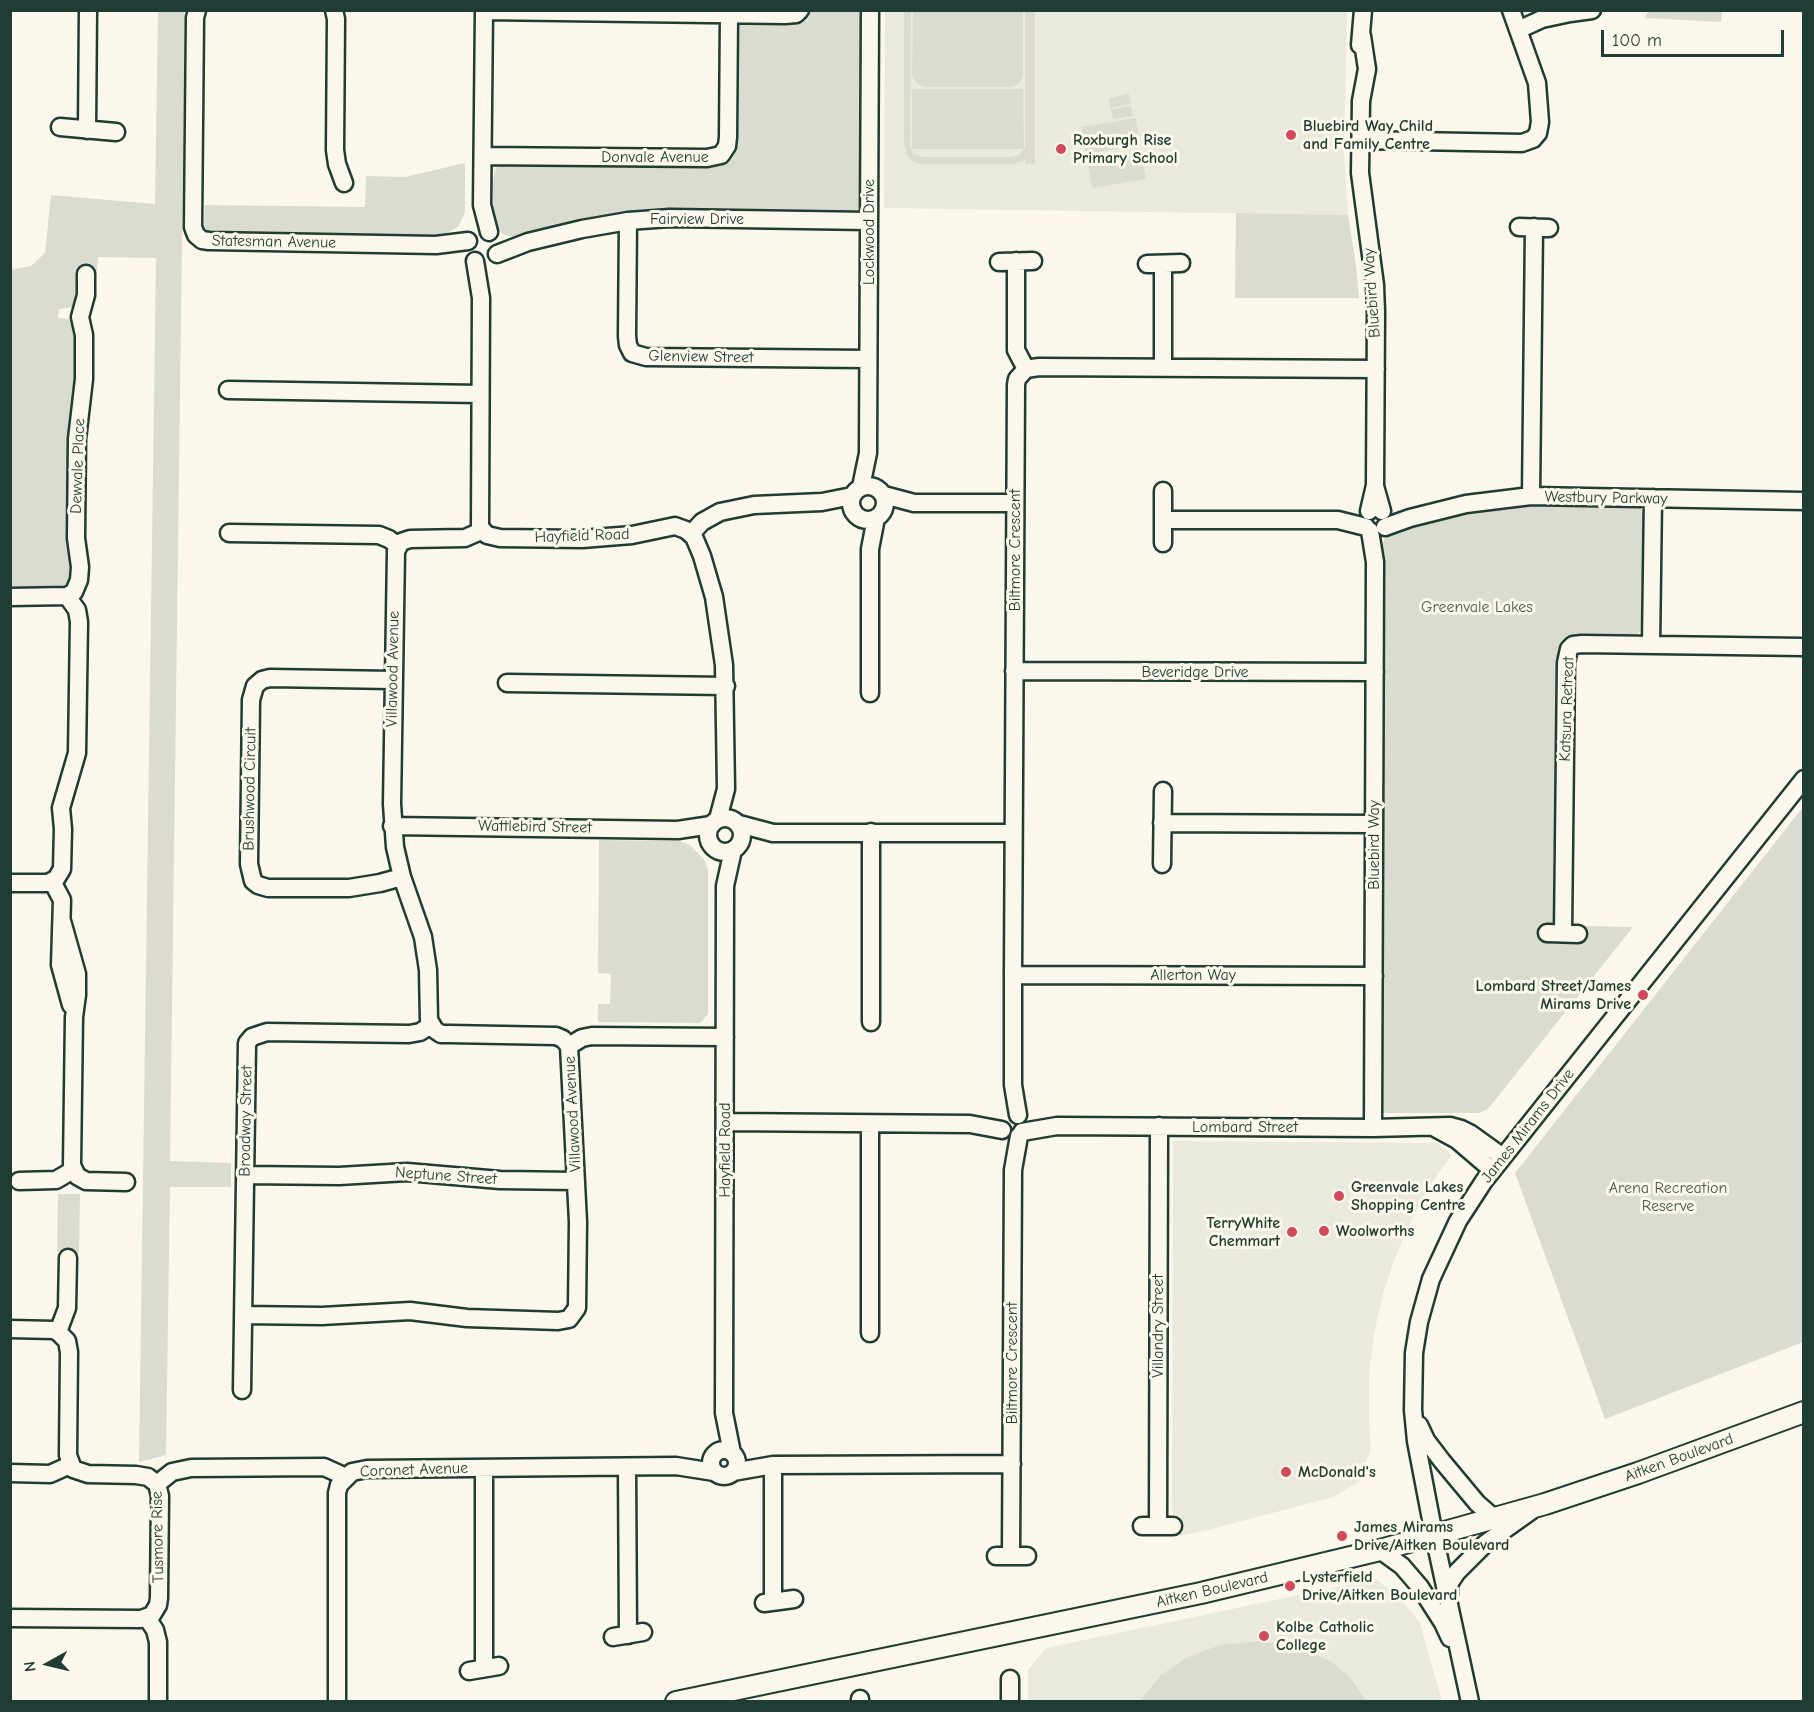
<!DOCTYPE html>
<style>
body{margin:0}
#map{position:relative;width:1814px;height:1712px;overflow:hidden;background:#fbf7ec;font-family:"Comic Neue",sans-serif}
canvas{display:block}
.frame{position:absolute;inset:0;border:12px solid #1f3d34;pointer-events:none}
.north{position:absolute;left:18px;top:1634px;width:60px;height:60px;-webkit-text-stroke:4px #fbf7ec;paint-order:stroke;rotate:262deg;font-size:16px;font-weight:700;line-height:24px;text-align:center;color:#1f3d34}
.north::after{content:'';display:block;margin:auto;width:21px;height:27px;background:#1f3d34;clip-path:polygon(50% 0,100% 100%,50% 72%,0 100%)}
.scale{position:absolute;left:1601px;top:30px;width:183px;height:27px;box-sizing:border-box;border:3px solid #1f3d34;border-top:0;padding-left:8px;font-size:18px;line-height:21px;white-space:nowrap;color:#1f3d34;-webkit-text-stroke:4px #fbf7ec;paint-order:stroke}
</style>
<div id="map">
<canvas width="1814" height="1712"></canvas>
<div class="frame"></div>
<div class="north">N</div>
<div class="scale">100 m</div>
</div>
<script>
const ctx = document.querySelector('canvas').getContext('2d');
ctx.lineJoin = 'round';
function fill(path, color) {
  ctx.fillStyle = color;
  ctx.fill(path, 'evenodd');
}
function poly(rows) {
  const path = new Path2D();
  for (const r of rows) {
    if (r.length === 3) {
      path.moveTo(r[0] + r[2], r[1]);
      path.arc(r[0], r[1], r[2], 0, 2 * Math.PI);
      continue;
    }
    path.moveTo(r[0], r[1]);
    for (let i = 2; i < r.length; i += 2) path.lineTo(r[i], r[i + 1]);
  }
  return path;
}
function stroke(path, color, width, dash) {
  ctx.strokeStyle = color;
  ctx.lineWidth = width;
  ctx.lineCap = dash ? 'butt' : 'round';
  ctx.setLineDash(dash || []);
  ctx.stroke(path);
}
function drawText(font, color, halo, rows, align = 'center') {
  ctx.font = font + ' "Comic Neue",sans-serif';
  ctx.lineWidth = 6;
  ctx.setLineDash([]);
  ctx.textBaseline = 'middle';
  ctx.strokeStyle = halo;
  ctx.fillStyle = color;
  for (const [text, x, y, turn = 0] of rows) {
    ctx.save();
    ctx.translate(x, y);
    ctx.rotate((+turn || 0) * Math.PI / 180);
    ctx.textAlign = isNaN(turn) ? turn : align;
    if (halo) ctx.strokeText(text, 0, 0);
    ctx.fillText(text, 0, 0);
    ctx.restore();
  }
}
fill(poly([
 [885,11,1347,11,1344,155,1348,215,884,208],
 [1173,1141,1438,1143,1452,1155,1435,1178,1411,1221,1394,1260,1383,1294,1374,1334,1369,1374,1369,1419,1371,1448,1360,1481,1333,1497,1208,1530,1175,1537,1175,1521,1172,1508],
 [1375,1579,1398,1595,1420,1623,1442,1701,1028,1702,1028,1670,1046,1648]
]), '#eae9de');
fill(poly([
 [158,11,185,11,170,1161,231,1163,231,1187,170,1187,166,1455,139,1462,156,258,98,257,97,274,81,275,81,290,74,307,59,309,58,318,68,319,77,327,75,572,66,589,11,590,11,270,31,266,45,253,51,195,155,204],
 [808,11,863,11,861,206,855,213,673,213,519,238,504,235,493,224,492,184,495,170,501,162,721,162,737,25,743,21,806,14],
 [904,11,911,11,910,145,913,153,923,157,1011,157,1019,155,1025,147,1025,11,1035,11,1035,164,1025,164,1025,160,1014,164,920,164,914,162,908,157,904,143],
 [913,11,1023,11,1023,75,1020,83,1012,87,925,87,917,84,912,75],
 [1649,11,1722,11,1721,22,1644,18],
 [912,89,1023,89,1024,149,912,149],
 [1129,94,1131,104,1110,108,1109,98],
 [1131,106,1133,116,1113,119,1111,109],
 [1136,118,1140,145,1086,154,1081,127],
 [1141,152,1146,179,1092,188,1087,161],
 [465,163,465,212,458,227,437,238,210,235,204,230,205,205,365,207,366,176,405,177],
 [1236,213,1348,215,1356,265,1359,298,1235,298],
 [1530,505,1634,506,1641,509,1644,516,1646,524,1641,630,1637,635,1631,637,1580,638,1557,667,1556,677,1561,683,1561,692,1556,698,1556,719,1560,726,1560,739,1555,744,1555,778,1557,781,1556,800,1554,802,1554,821,1559,827,1558,835,1554,841,1553,863,1558,869,1558,877,1553,883,1553,903,1557,908,1556,920,1547,930,1547,938,1552,944,1571,944,1578,939,1578,929,1582,926,1633,927,1488,1109,1479,1113,1382,1113,1382,546,1385,537,1392,529,1476,510],
 [1803,807,1803,1342,1605,1419,1515,1173],
 [599,840,679,841,690,845,704,859,708,869,708,1014,700,1023,598,1022,598,1004,610,1004,611,974,598,973],
 [58,1194,80,1194,79,1253,57,1252],
 [1260,1641,1294,1646,1326,1659,1336,1665,1352,1680,1366,1701,1140,1701,1161,1675,1188,1657,1220,1645]
]), '#dbdcd1');
const minor = poly([
 [197,10,195,18,193,227,196,235,202,240,209,241,436,245,468,241],
 [334,10,336,19,335,150,337,164,344,183],
 [484,10,482,205,489,232],
 [484,11,785,15,796,14,800,10],
 [1518,30,1542,19,1570,13,1592,10],
 [1362,36,1367,69,1361,101,1360,173,1375,285,1376,312,1375,485,1369,511],
 [1360,45,1363,10],
 [60,127,116,132],
 [87,130,88,10],
 [1360,140,1522,143,1533,139,1538,133,1540,122,1537,83,1511,10],
 [483,156,707,158,721,155,727,146,728,137,729,15],
 [628,221,627,336,628,345,632,353,646,357,868,359],
 [1519,227,1549,228],
 [497,254,528,242,582,229,628,221,670,218,869,221],
 [475,261,481,298,480,527,487,535,500,538,582,539,632,535,675,526,686,530,694,537,702,556,714,597,724,665,726,789,718,819],
 [1016,261,1016,350,1026,369],
 [999,262,1033,261],
 [1147,264,1181,263],
 [1163,367,1163,264],
 [228,390,480,394],
 [868,503,17],
 [1375,486,1382,511],
 [861,487,868,453,870,10],
 [884,495,914,503,1015,503],
 [1531,496,1534,227],
 [1163,520,1338,520,1366,527],
 [1385,527,1410,518,1466,504,1531,496,1804,501],
 [1370,531,1375,562,1373,1128],
 [229,533,379,535,389,539,398,546],
 [691,534,702,522,720,512,754,505,822,502,852,496],
 [1163,543,1163,491],
 [10,597,67,596,74,592,79,580,80,567,76,538,77,439,84,379,84,335,80,317,86,295,86,274],
 [1651,645,1653,498],
 [1014,671,1375,672],
 [393,680,270,678,262,680,255,686,251,700,249,864,253,881,258,885,268,888,349,888,380,883,402,877],
 [507,683,726,686],
 [870,693,870,549,876,518],
 [725,835,17],
 [1162,823,1374,824],
 [739,824,773,833,1013,833],
 [392,826,678,830,711,825],
 [1162,864,1163,791],
 [52,881,62,900,60,965,71,1005],
 [10,883,48,883,56,879,62,869,63,829,61,808,77,753,79,622,77,610,67,596],
 [62,921,77,974,77,995,74,1017,72,1165,77,1176,86,1181,126,1182],
 [1547,933,1578,934],
 [1563,933,1566,663,1569,649,1573,645,1582,644,1804,647],
 [1013,975,1374,976],
 [871,1022,871,832],
 [569,1046,582,1038,592,1036,725,1037],
 [1018,1115,1013,1085,1013,975,1016,385,1017,379,1026,369,1039,367,1376,369],
 [725,1122,970,1124,1002,1130],
 [1435,1128,1457,1140,1492,1170],
 [1022,1132,1057,1126,1373,1128,1450,1126,1461,1129,1471,1134,1503,1157],
 [245,1175,339,1176,407,1172,500,1180,576,1181],
 [19,1181,56,1180,73,1170],
 [243,1315,322,1316,410,1311,467,1318,558,1321,569,1319,577,1308,578,1222,569,1046,563,1039,556,1036,449,1034,441,1034,435,1030,429,1020,428,970,423,937,402,877,395,847,392,804,396,551,401,542,410,539,465,538,481,531],
 [10,1329,54,1330,58,1332,67,1341,69,1352,68,1455,73,1469,88,1474,136,1475,148,1477,157,1484,160,1496,159,1598,158,1605,152,1615,141,1619,10,1618],
 [58,1332,67,1308,68,1258],
 [870,1333,870,1124],
 [242,1390,247,1043,252,1037,267,1032,409,1034,420,1032,431,1025],
 [1419,1425,1426,1440,1442,1461,1477,1503,1494,1518],
 [724,1463,13],
 [732,1453,724,1413,725,886,733,850],
 [627,1467,628,1635],
 [733,1472,773,1465,1012,1464],
 [10,1473,50,1474,70,1465],
 [157,1484,172,1472,191,1468,324,1467,346,1477],
 [1142,1526,1173,1526],
 [1158,1526,1159,1126],
 [1380,1550,1402,1566,1420,1587,1443,1623,1450,1638],
 [996,1556,1027,1556],
 [1011,1556,1013,1170,1019,1136],
 [1449,1595,1449,1584,1457,1572,1486,1543,1531,1511],
 [773,1602,773,1465],
 [764,1603,794,1599],
 [147,1618,155,1630,158,1642,158,1702],
 [613,1637,643,1632],
 [484,1668,484,1468],
 [469,1671,499,1666],
 [1010,1679,1010,1702],
 [860,1699,860,1702],
 [337,1702,337,1493,339,1485,352,1472,367,1469,676,1466,714,1472],
 [1470,1702,1434,1535,1416,1441,1413,1410,1414,1353,1419,1322,1431,1279,1458,1221,1484,1181,1804,779]
]);
const major = poly([
 [676,1702,1201,1593,1380,1550,1545,1504,1638,1473,1804,1412]
]);
stroke(minor, '#1f3d34', 21);
stroke(major, '#1f3d34', 24);
stroke(minor, '#fbf7ec', 16);
stroke(major, '#fbf7ec', 20);
for (const [x, y, r, color] of [
 [1291,135,6,"#d1495b"],
 [1061,149,6,"#d1495b"],
 [1643,995,6,"#d1495b"],
 [1339,1196,6,"#d1495b"],
 [1324,1231,6,"#d1495b"],
 [1292,1232,6,"#d1495b"],
 [1286,1472,6,"#d1495b"],
 [1342,1536,6,"#d1495b"],
 [1290,1586,6,"#d1495b"],
 [1264,1636,6,"#d1495b"]
]) {
  const dot = new Path2D();
  dot.arc(x, y, r, 0, 2 * Math.PI);
  ctx.fillStyle = color;
  ctx.fill(dot);
  stroke(dot, '#fbf7ec', 2);
}
drawText('bold 16px', '#1f3d34', '#fbf7ec', [
 ["Bluebird Way Child",1303,126],
 ["and Family Centre",1303,144],
 ["Roxburgh Rise",1073,140],
 ["Primary School",1073,158],
 ["Lombard Street/James",1631,986,"right"],
 ["Mirams Drive",1631,1004,"right"],
 ["Greenvale Lakes",1351,1187],
 ["Shopping Centre",1351,1205],
 ["TerryWhite",1280,1223,"right"],
 ["Chemmart",1280,1241,"right"],
 ["Woolworths",1336,1231],
 ["McDonald's",1298,1472],
 ["James Mirams",1354,1527],
 ["Drive/Aitken Boulevard",1354,1545],
 ["Lysterfield",1302,1577],
 ["Drive/Aitken Boulevard",1302,1595],
 ["Kolbe Catholic",1276,1627],
 ["College",1276,1645]
], 'left');
drawText('16px', '#1f3d34', '#fbf7ec', [
 ["Donvale Avenue",655,157],
 ["Fairview Drive",697,219],
 ["Lockwood Drive",869,232,-90],
 ["Statesman Avenue",274,242,1],
 ["Bluebird Way",1372,293,-94],
 ["Glenview Street",701,357,1],
 ["Dewvale Place",78,466,-88],
 ["Westbury Parkway",1606,498,1],
 ["Hayfield Road",582,536,-2],
 ["Biltmore Crescent",1015,550,-90],
 ["Villawood Avenue",393,669,-89],
 ["Beveridge Drive",1195,672],
 ["Katsura Retreat",1567,709,-88],
 ["Brushwood Circuit",250,789,-89],
 ["Wattlebird Street",535,827,1],
 ["Bluebird Way",1374,845,-90],
 ["Allerton Way",1193,975],
 ["Villawood Avenue",573,1114,-93],
 ["Broadway Street",246,1121,-89],
 ["James Mirams Drive",1528,1126,-52],
 ["Lombard Street",1245,1127],
 ["Hayfield Road",725,1150,-90],
 ["Neptune Street",446,1176,4],
 ["Villandry Street",1158,1326,-90],
 ["Biltmore Crescent",1012,1363,-90],
 ["Aitken Boulevard",1679,1458,-20],
 ["Coronet Avenue",414,1470,-2],
 ["Tusmore Rise",158,1537,-91],
 ["Aitken Boulevard",1212,1590,-13]
]);
drawText('16px', '#455d53', '#fbf7ec', [
 ["Greenvale Lakes",1477,607],
 ["Arena Recreation",1668,1188],
 ["Reserve",1668,1206]
]);
</script>
